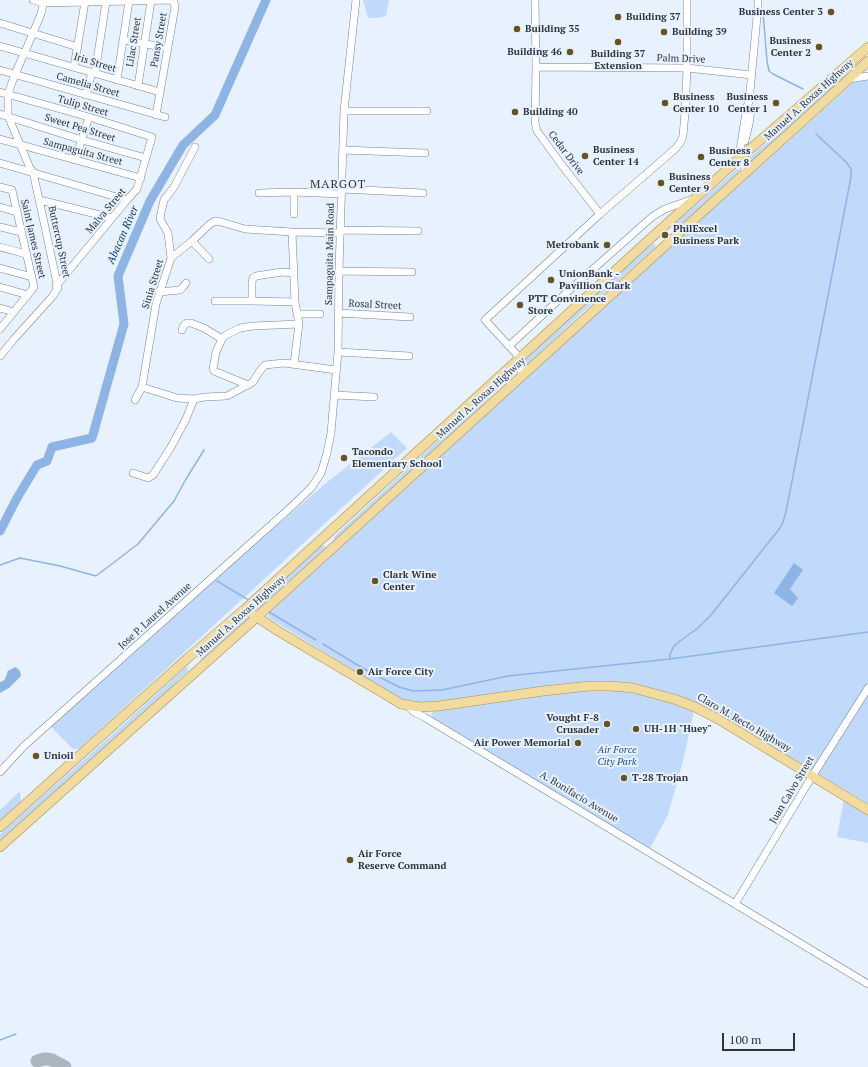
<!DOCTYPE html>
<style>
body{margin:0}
#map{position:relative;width:868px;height:1067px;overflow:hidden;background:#e8f2ff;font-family:"PT Serif",serif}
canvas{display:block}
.scale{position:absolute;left:722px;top:1033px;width:73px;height:18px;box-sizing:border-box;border:2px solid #2e343c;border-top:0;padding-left:5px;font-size:12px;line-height:14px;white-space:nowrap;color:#2e343c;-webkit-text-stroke:3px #e8f2ff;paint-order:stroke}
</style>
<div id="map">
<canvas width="868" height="1067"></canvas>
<div class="scale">100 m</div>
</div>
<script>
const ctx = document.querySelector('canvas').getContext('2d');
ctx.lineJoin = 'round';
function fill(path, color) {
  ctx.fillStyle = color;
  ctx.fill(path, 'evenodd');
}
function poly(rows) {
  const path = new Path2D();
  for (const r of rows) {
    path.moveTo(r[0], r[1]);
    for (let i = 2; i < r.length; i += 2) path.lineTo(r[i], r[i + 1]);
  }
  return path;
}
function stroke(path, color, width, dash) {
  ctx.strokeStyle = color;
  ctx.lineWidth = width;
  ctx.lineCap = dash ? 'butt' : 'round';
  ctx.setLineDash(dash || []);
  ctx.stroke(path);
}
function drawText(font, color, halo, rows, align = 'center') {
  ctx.font = font + ' "PT Serif",serif';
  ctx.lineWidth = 4;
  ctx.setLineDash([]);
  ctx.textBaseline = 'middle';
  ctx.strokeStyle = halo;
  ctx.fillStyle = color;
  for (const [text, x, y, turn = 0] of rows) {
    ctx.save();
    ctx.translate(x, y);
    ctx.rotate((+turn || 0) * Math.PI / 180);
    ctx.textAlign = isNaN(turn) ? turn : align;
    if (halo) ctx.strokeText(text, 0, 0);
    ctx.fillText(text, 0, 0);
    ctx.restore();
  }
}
fill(poly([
 [363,0,389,0,386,16,377,18,368,18],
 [867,53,868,53,851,69,842,80,750,163,747,162,747,160,749,158,801,113,816,98],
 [868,78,868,804,808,768,716,714,624,685,444,702,417,703,402,700,396,696,310,643,269,618,268,616,270,612,684,235,854,82,856,80],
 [737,169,739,170,739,172,678,228,674,224],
 [653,243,656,247,584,311,529,363,525,365,523,361,598,291],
 [517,367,519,367,519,370,492,395,471,417,336,540,334,540,334,537,336,535],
 [391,432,407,448,79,749,73,749,50,726,214,580,326,483],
 [321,546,324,546,326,548,257,610,256,609,258,604],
 [244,618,249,618,202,661,200,660,200,658,201,656,227,629,236,621],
 [186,667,188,668,188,671,178,680,165,695,0,841,0,834,113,734],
 [580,690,620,691,655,697,694,711,683,761,668,815,650,848,581,809,477,744,435,721,431,715,433,711,437,709],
 [20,792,21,802,0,821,0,810,18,793],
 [844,799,868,813,868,843,837,837]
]), '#c1dafc');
fill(poly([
 [794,563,803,570,790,589,798,598,792,606,774,593],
 [15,667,17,668,20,671,21,676,9,688,0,693,0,682,3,681,5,679,8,671]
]), '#8eb4e5');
stroke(poly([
 [763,12,767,61,769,71,773,74,803,89],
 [0,565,20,558,60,566,96,576,138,544,174,501,186,479,204,450],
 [217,581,247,599],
 [269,612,316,640],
 [323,644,364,669,399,687,413,691,442,690,508,676,670,659,670,654,674,646,680,641,698,628,711,615,780,528,783,522,786,512,851,177,851,169,846,162,816,134],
 [670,659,868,632],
 [0,1040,16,1034]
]), '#8eb4e5', 1.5);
stroke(poly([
 [0,531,17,498,37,465,47,461,52,447,92,438,124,324,118,276,150,201,183,145,215,115,266,0]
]), '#8eb4e5', 9);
stroke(poly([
 [37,1061,44,1059,48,1059,52,1060,65,1067]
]), '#acb6c0', 13);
const minor = poly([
 [33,0,44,3,171,0,174,2,175,7,156,115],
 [535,0,536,67,535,122,537,131,561,164,600,214],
 [0,23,78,47],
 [123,40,168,48],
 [0,46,160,92],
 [74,67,85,2],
 [536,67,687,68,752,75],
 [0,70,165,117],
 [95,73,106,2],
 [849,79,868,76],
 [117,80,129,1],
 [138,86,151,1],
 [0,92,89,117,152,137,137,189,127,200,56,286],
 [86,95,92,72],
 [344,111,427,111],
 [0,114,82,140,146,158],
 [0,139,141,178],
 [745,141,749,124,751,110],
 [343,150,425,153],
 [75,160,89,117],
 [0,163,127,200],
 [746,172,743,164,740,150,747,106,749,102,758,6,758,0],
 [0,187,12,190,34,287,0,329],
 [342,189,423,193],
 [259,193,294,192,341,194],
 [40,200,112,218],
 [0,207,17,212],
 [294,214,294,192],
 [0,227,21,232],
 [340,230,418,231],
 [292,232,295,302,299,324,294,364],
 [192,241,209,259],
 [0,247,26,254],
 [171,258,168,233,160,219,161,213,164,200,174,187,195,147],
 [0,268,32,277],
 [339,271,412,272],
 [0,287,28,295],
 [159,292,180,290,183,287,186,283],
 [215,301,252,301,295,302],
 [252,301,252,282,253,278,256,276,282,272,294,273],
 [0,308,14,312],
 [338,313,410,317],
 [297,314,320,314],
 [182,330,184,325,187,323,191,323,204,328,222,339],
 [509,346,564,295,653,216,665,209,693,199],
 [338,352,409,356],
 [0,356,14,339,52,297,58,288,45,227,33,172,30,168,8,116,8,94,15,74,25,52,41,14,44,0],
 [521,376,522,365,520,358,485,320,600,214,675,149,680,143,683,136,685,113,687,68,687,0],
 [248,385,214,371,213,369,216,352,222,339,226,335,240,328,253,326,299,324],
 [142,387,177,398,194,399,205,397,227,396,253,382,259,372,265,365,284,363,336,370],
 [334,395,374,397],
 [135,400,142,387,156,304,171,258,192,241,210,224,215,221,221,222,245,229,292,232,340,233],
 [133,473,148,478,153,475,171,447,186,419,194,399],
 [407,705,414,712,424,717,868,984],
 [0,772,24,746,290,508,311,488,321,473,327,453,331,433,338,352,339,271,344,111,356,0],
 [735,904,808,783,868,688]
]);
const major = poly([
 [245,609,278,631,393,699,401,704,407,705,420,707,439,706,543,691,589,686,611,686,633,688,674,699,695,707,718,719,868,810],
 [0,827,189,657,245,609,651,238,741,157,868,47],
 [0,847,257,617,678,234,849,79,868,61]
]);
stroke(minor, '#758497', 8);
stroke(major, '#a89152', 10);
stroke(minor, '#fff', 7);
stroke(major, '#f2db9e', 9);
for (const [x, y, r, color] of [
 [831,12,4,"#665321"],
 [618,17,4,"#665321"],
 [517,29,4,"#665321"],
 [664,32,4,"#665321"],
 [618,42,4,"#665321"],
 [819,47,4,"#665321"],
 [570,52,4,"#665321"],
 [665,103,4,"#665321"],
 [776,103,4,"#665321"],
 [515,112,4,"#665321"],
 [585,156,4,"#665321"],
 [701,157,4,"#665321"],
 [661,183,4,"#665321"],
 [665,235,4,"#665321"],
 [607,245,4,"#665321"],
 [551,280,4,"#665321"],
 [520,305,4,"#665321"],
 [344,458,4,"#665321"],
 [375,581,4,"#665321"],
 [360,672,4,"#665321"],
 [607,724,4,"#665321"],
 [636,729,4,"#665321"],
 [578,743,4,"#665321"],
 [36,756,4,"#665321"],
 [624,778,4,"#665321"],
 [350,860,4,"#665321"]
]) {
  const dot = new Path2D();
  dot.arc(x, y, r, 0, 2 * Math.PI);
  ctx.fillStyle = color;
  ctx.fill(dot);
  stroke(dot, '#e8f2ff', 1.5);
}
drawText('bold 10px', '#2e343c', '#e8f2ff', [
 ["Business Center 3",823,12,"right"],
 ["Building 37",626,17],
 ["Building 35",525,29],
 ["Building 39",672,32],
 ["Business",811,41,"right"],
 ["Center 2",811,53,"right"],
 ["Building 46",562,52,"right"],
 ["Building 37",618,54,"center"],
 ["Extension",618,66,"center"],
 ["Business",673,97],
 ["Center 10",673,109],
 ["Business",768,97,"right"],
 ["Center 1",768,109,"right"],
 ["Building 40",523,112],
 ["Business",593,150],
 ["Center 14",593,162],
 ["Business",709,151],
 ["Center 8",709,163],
 ["Business",669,177],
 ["Center 9",669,189],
 ["PhilExcel",673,229],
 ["Business Park",673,241],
 ["Metrobank",599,245,"right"],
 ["UnionBank -",559,274],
 ["Pavillion Clark",559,286],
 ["PTT Convinence",528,299],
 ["Store",528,311],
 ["Tacondo",352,452],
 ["Elementary School",352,464],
 ["Clark Wine",383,575],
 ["Center",383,587],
 ["Air Force City",368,672],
 ["Vought F-8",599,718,"right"],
 ["Crusader",599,730,"right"],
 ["UH-1H \"Huey\"",644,729],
 ["Air Power Memorial",570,743,"right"],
 ["Unioil",44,756],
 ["T-28 Trojan",632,778],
 ["Air Force",358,854],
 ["Reserve Command",358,866]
], 'left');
drawText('10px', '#2e343c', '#e8f2ff', [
 ["Pansy Street",159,40,-80],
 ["Lilac Street",134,42,-81],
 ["Palm Drive",681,59,2],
 ["Iris Street",95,63,17],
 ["Camelia Street",88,85,16],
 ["Manuel A. Roxas Highway",809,100,-42],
 ["Tulip Street",83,106,16],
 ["Sweet Pea Street",80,128,17],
 ["Sampaguita Street",83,152,15],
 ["Cedar Drive",566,153,53],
 ["Malva Street",106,211,-50],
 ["Saint James Street",33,239,77],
 ["Buttercup Street",59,242,78],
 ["Sampaguita Main Road",330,254,-89],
 ["Sinia Street",153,284,-73],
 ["Rosal Street",375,305,3],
 ["Manuel A. Roxas Highway",481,398,-42],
 ["Jose P. Laurel Avenue",155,616,-42],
 ["Manuel A. Roxas Highway",241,616,-42],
 ["Claro M. Recto Highway",744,723,30],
 ["Juan Calvo Street",792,790,-59],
 ["A. Bonifacio Avenue",579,797,31]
]);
drawText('italic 10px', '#1f508c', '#e8f2ff', [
 ["Air Force",617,750],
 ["City Park",617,762]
]);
drawText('italic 11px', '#093d78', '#e8f2ff', [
 ["Abacan River",123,235,-66]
]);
ctx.letterSpacing = '1px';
drawText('12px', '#2e343c', '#e8f2ff', [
 ["MARGOT",338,185]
]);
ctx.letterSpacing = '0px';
</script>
